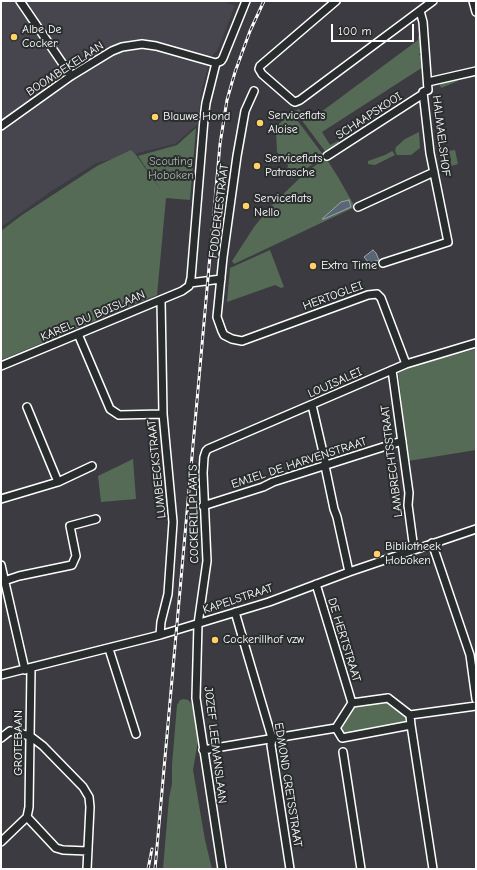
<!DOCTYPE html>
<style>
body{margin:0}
#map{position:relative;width:477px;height:870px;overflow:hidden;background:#3b3b41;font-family:"Comic Neue",sans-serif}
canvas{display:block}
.frame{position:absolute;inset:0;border:2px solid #fff;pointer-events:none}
.scale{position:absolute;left:331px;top:24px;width:83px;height:18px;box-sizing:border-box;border:2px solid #fff;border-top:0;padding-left:5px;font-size:12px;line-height:14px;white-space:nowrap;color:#fff;-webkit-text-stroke:3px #2a2d2e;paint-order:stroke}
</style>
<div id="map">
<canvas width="477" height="870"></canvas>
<div class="frame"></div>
<div class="scale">100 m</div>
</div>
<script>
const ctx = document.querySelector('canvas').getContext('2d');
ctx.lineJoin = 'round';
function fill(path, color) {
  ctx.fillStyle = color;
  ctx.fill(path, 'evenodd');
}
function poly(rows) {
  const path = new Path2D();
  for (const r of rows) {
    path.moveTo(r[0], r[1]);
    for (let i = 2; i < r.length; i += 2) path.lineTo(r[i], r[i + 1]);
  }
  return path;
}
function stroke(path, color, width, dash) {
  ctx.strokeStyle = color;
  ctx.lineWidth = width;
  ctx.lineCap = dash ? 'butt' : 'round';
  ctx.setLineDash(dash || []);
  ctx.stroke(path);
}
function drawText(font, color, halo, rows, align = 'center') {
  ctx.font = font + ' "Comic Neue",sans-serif';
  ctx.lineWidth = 4;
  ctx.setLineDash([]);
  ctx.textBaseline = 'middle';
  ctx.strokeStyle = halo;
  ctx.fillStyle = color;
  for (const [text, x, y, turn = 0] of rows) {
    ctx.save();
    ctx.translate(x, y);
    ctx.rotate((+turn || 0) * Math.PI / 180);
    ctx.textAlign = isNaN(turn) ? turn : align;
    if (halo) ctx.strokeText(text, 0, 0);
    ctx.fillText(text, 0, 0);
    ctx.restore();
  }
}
fill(poly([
 [1,1,223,1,235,6,217,51,211,56,201,92,198,124,175,144,96,163,50,192,1,227]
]), '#47454e');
fill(poly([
 [420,34,422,52,419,54,419,55,422,56,423,67,322,132,330,145,338,141,341,145,327,154,295,111,299,109,309,121,418,40,418,36],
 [457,78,458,81,441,88,439,82],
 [291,112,324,156,292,179,286,174,288,165,277,152,276,131,278,125],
 [196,128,190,200,166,198,157,295,1,360,1,231,22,215,97,166,131,150,136,155,163,193,138,156,177,145],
 [419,132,420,148,411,155,397,155,395,151,396,147,405,139],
 [455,150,458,164,451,166,451,158,448,151],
 [392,151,393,152,395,155,375,165,368,164,368,161,385,155],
 [326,158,338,177,355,207,234,264,232,261,254,227,270,207,306,172],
 [270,250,284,287,281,288,275,285,227,302,230,268],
 [476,349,476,450,408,461,398,370],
 [133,459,136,499,101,502,98,476],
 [184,699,188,700,192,704,198,741,193,770,205,840,212,869,163,869,169,798,172,784,172,765,177,705,180,700],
 [386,702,391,702,406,716,406,721,403,724,348,733,344,733,341,730,341,725,352,707]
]), '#566b56');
const water = poly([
 [349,200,351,207,324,219,322,219,341,202,349,200],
 [373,250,376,253,379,260,369,263,364,257,373,250]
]);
fill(water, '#596775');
stroke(water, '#9ba4ac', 1);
const minor = poly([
 [20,1,71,76],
 [336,1,260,66,259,69,262,74,293,101,295,102,300,100,433,1],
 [473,1,476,12],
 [216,63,221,61,223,58,246,1],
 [428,82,476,71],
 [254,91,245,111,237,156,223,257,217,317,222,331,224,335,232,339,242,341,368,295,377,294,381,298,406,364],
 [1,126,71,76,112,51,122,47,142,44,156,46,216,63],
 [327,156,423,94],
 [358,207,434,172],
 [383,263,448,242,430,153,423,92,428,90,423,22,420,11],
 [190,283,221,279],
 [78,334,110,409,119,415,163,414],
 [1,366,182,291,189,286,191,278,204,119,206,103,216,63],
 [392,370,409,493,408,505,414,550],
 [312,405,325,461,325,466,334,509,337,517,349,572],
 [27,407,58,482],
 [1,499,58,482,92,466],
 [203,506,263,487,273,482,402,441],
 [432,543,470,655,476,699],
 [1,565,25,670],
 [1,582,19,576,72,565,76,556,70,526,96,519],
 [316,584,352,703],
 [235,612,272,738,271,745,290,869],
 [160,635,161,622,168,594,173,522,163,414,161,300],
 [109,649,136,734],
 [1,675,160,635,269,602,349,572,476,529],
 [388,698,410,715,411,725,342,738,336,728,352,703,388,698],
 [410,715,476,706],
 [411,725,433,869],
 [1,738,10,731,30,736,43,746,83,787,89,797,90,807,87,869],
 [203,750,336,728],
 [343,752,361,869],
 [27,817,29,807,31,668],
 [27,817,56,848,63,850,88,851],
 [1,842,27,817],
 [222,869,196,698,198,624,207,561,203,473,204,457,206,451,208,449,406,364,476,343]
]);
stroke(minor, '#fff', 10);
stroke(minor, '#2a2d2e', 7);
const rail = poly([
 [148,869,152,849],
 [155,869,220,144,227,100,235,72,250,31,264,1]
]);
stroke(rail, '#fff', 3);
stroke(rail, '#2a2d2e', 1.5, [4.5]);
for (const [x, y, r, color] of [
 [14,37,4,"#ffd166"],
 [155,117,4,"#ffd166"],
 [260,123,4,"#ffd166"],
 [257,166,4,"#ffd166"],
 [246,206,4,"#ffd166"],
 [313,266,4,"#ffd166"],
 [377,554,4,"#ffd166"],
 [215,640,4,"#ffd166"]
]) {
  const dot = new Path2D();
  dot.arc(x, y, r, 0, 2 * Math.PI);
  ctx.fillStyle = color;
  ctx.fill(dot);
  stroke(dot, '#2a2d2e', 1.5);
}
drawText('12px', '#fff', '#2a2d2e', [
 ["Albe De",22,30],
 ["Cocker",22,44],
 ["Serviceflats",268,116],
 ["Aloise",268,130],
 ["Blauwe Hond",163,117],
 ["Serviceflats",265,159],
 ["Patrasche",265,173],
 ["Serviceflats",254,199],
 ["Nello",254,213],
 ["Extra Time",321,266],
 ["Bibliotheek",385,547],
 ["Hoboken",385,561],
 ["Cockerillhof vzw",223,640]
], 'left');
drawText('12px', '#fff', '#2a2d2e', [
 ["BOOMBEKELAAN",65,69,-33],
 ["SCHAAPSKOOI",369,116,-33],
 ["HALMAELSHOF",441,136,83],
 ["FODDERIESTRAAT",219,211,-83],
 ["HERTOGLEI",333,296,-20],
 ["KAREL DU BOISLAAN",93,316,-23],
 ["LOUISALEI",335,383,-24],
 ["LAMBRECHTSSTRAAT",392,461,-97],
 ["EMIEL DE HARVENSTRAAT",299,463,-18],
 ["LUMBEECKSTRAAT",157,469,-96],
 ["COCKERILLPLAATS",194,514,-91],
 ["KAPELSTRAAT",238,599,-18],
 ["DE HERTSTRAAT",344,640,73],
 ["GROTEBAAN",19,743,-90],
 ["JOZEF LEEMANSLAAN",215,745,83],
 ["EDMOND CRETSSTRAAT",288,785,81]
]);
drawText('12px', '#aab5aa', '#2a2d2e', [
 ["Scouting",171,162],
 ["Hoboken",171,176]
]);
</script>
